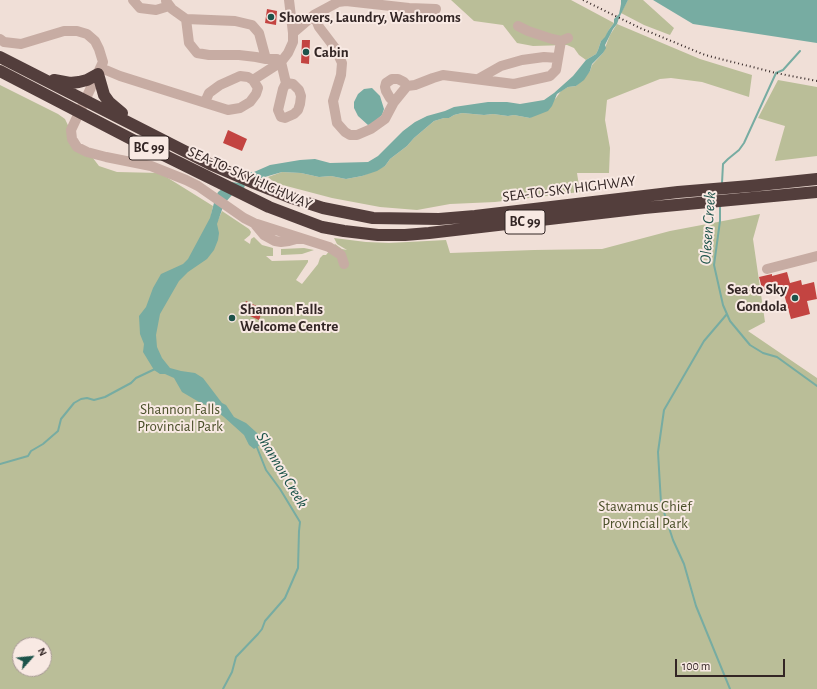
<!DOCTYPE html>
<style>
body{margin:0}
#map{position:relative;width:817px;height:689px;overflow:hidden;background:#f0dfd7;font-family:"Alegreya Sans",sans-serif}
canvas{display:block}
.north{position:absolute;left:12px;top:637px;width:40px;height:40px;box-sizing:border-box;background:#f8e9e3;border:1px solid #a99b97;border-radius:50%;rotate:63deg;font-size:11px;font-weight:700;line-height:16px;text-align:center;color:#332625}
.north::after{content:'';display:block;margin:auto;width:14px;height:18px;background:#1c534a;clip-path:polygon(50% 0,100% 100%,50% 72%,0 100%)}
.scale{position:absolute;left:675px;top:659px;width:110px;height:18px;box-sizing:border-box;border:2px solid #332625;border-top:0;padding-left:5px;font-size:12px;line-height:14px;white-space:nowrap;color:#332625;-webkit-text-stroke:3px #f8e9e3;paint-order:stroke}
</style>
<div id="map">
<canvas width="817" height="689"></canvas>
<div class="north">N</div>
<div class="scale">100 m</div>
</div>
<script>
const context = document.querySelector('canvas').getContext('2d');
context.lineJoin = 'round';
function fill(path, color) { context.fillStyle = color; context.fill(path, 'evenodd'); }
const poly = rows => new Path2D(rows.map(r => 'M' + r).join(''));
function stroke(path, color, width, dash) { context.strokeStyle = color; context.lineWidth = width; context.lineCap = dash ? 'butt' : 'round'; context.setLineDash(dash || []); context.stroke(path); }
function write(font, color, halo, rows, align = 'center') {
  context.font = font + ' "Alegreya Sans",sans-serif'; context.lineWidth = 4; context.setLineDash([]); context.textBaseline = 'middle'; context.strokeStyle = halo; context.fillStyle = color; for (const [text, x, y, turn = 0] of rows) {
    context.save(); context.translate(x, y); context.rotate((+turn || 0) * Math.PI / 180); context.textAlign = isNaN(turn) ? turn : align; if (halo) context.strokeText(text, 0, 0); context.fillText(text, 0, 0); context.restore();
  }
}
fill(poly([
 [451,0,571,0,614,23,608,31,606,37,601,41,598,50,596,54,586,60,579,55,574,48,567,45,533,46,517,43,503,25,474,21],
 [628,0,643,0,674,28,670,35,644,25,621,13],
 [617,24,700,59,752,75,749,97,702,82,671,78,660,79,607,100,605,120,610,148,609,173,577,173,580,192,495,202,450,204,417,210,380,207,332,198,275,183,268,177,282,172,301,173,319,177,331,176,346,179,362,176,385,166,390,159,407,146,414,138,434,121,444,118,449,118,454,115,462,113,484,115,493,114,508,116,514,115,530,118,556,98,561,91,568,87,576,86,590,71,592,65,603,53,610,35],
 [778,80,817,87,817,156,775,161,785,126,758,118],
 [0,85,58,114,65,119,74,138,86,149,99,166,117,172,160,173,213,206,211,215,218,220,222,211,249,229,251,232,250,235,244,240,250,244,251,239,254,237,262,245,273,248,273,256,266,256,272,261,308,260,308,262,296,280,302,284,318,264,320,258,323,255,326,255,335,244,342,249,347,250,337,244,334,238,366,242,389,243,446,240,450,253,534,250,602,249,670,231,760,214,753,239,765,322,748,331,817,378,817,689,0,689],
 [20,645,44,645,44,669,20,669],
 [304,248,314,250,302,254,281,255,281,249]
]), '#babe98');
fill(poly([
 [621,0,628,0,619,18,617,24,613,29,605,45,606,48,603,53,592,64,590,71,584,80,576,86,568,87,557,94,552,106,548,111,530,118,514,115,508,116,493,114,484,115,462,113,454,115,449,118,444,118,434,121,414,138,407,146,390,159,385,166,377,171,362,176,346,179,331,176,319,177,301,173,282,172,258,179,245,184,244,189,232,195,224,204,217,224,219,233,218,240,214,250,207,259,188,272,179,281,160,314,156,335,157,347,162,358,170,368,181,371,195,373,203,378,222,403,226,405,234,417,246,423,266,441,254,449,249,445,244,435,224,417,211,407,199,402,182,392,174,378,165,374,160,374,154,370,143,352,144,344,140,334,139,316,146,307,153,288,161,274,183,264,188,259,210,218,215,199,218,192,231,182,239,183,244,172,254,172,270,165,300,160,315,159,330,163,368,162,378,156,403,131,415,122,427,116,445,111,454,107,488,102,507,102,520,104,544,100,554,93,573,76,586,60,596,54,598,50,601,41,605,37,608,31,614,23,614,19,619,14,621,4],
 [653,0,817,0,817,43,693,24],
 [372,88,380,96,384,109,382,115,372,124,368,125,358,116,354,108,354,102,358,94,364,89]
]), '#77aca2');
stroke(poly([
 [722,183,723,164,728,159,739,150,744,143,776,73,783,70,800,51],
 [720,206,720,221,714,265,723,305,730,321,750,345,763,353,777,357,817,386],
 [727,314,704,341,664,410,658,452,661,503,673,540,684,564,696,606,730,689],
 [0,464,28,456,31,451,43,444,58,431,61,419,74,403,81,399,87,398,94,400,105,397,131,383,136,378,155,369],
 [223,689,232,672,236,657,258,634,262,629,265,621,285,598,298,568,299,531,300,522,280,489,266,470,256,445]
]), '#77aca2', 2);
fill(poly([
 [267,9,277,11,276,25,265,23],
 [302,40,310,40,309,64,301,63],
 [228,130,247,139,242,151,223,143],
 [787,272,790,283,801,280,802,285,814,282,817,299,807,301,810,314,791,319,782,287,763,292,759,277,772,274,772,276],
 [246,301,263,309,259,320,241,312]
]), '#c34441');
stroke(poly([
 [133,0,140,8,156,10,169,6],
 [166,1,172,9,186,19],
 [314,15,338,2,346,1,409,8,436,9],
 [518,26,528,31,552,39,561,41,568,38],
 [293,33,314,15,319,27,335,48,342,63,341,75,333,101,337,123,345,132,350,135,357,135,371,129,385,119,394,102,407,86,415,85,433,78,443,75,514,84,550,76,556,70,561,41],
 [0,39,4,42,21,44,64,31,77,31,87,34,95,41,99,49,103,62,71,130,72,139,77,147,87,152,106,157,151,166,186,180,198,186,244,218,254,223,329,247,341,255,344,264],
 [266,59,259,33,252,25,235,21,186,19,189,43,197,53,209,55,239,55,256,57,266,59,277,59,281,62,286,83,293,84,299,90,301,96,300,104,298,110,294,114,285,118,281,117,278,110,283,89,286,83],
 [101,68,120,76,228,110,240,108,250,102,256,94,258,88,253,80,248,77,240,76,220,85,209,93,205,102],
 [478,79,501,66,522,60,544,57,558,58],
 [253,80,281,62,288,53,293,42,293,33,289,0],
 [394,102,390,98,386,91,385,87,386,83,392,79,398,79,404,82,407,86],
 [254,223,264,235,275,241,281,242,289,241,300,238],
 [767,269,817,256]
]), '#c7aca3', 10);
stroke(poly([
 [0,57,210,164,254,183,289,197,323,208,373,218,439,219,475,216,678,192,750,186,817,179],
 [0,71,133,140,269,207,322,227,344,231,378,235,405,235,429,233,644,208,817,192],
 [54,80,70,83,79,82,87,80,98,74,104,95,109,102,122,113]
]), '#533e3c', 12);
stroke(poly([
 [583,0,640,28,705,55,776,73,817,81]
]), '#332625', 2, [1, 3]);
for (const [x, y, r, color] of [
 [271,17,4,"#1c534a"],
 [306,52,4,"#1c534a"],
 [795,298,4,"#1c534a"],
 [232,318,4,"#1c534a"]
]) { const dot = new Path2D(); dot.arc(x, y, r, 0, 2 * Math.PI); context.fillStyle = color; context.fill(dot); stroke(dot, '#f8e9e3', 1.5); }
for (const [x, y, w] of [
 [149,148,40],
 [525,222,40]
]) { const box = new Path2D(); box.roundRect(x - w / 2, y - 12, w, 24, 3); context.fillStyle = '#f8e9e3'; context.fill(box); stroke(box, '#332625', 1); }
write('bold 14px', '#332625', null, [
 ["BC 99",149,148],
 ["BC 99",525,222]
]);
write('bold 15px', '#332625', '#f8e9e3', [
 ["Showers, Laundry, Washrooms",279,17],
 ["Cabin",314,52],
 ["Sea to Sky",787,289,"right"],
 ["Gondola",787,306,"right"],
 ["Shannon Falls",240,309],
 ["Welcome Centre",240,326]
], 'left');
write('15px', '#332625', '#f8e9e3', [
 ["SEA-TO-SKY HIGHWAY",250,178,24],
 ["SEA-TO-SKY HIGHWAY",569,189,-7]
]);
write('15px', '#4b502a', '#f8e9e3', [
 ["Shannon Falls",180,409],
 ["Provincial Park",180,426],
 ["Stawamus Chief",645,506],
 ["Provincial Park",645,523]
]);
write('italic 16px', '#1c534a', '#f8e9e3', [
 ["Olesen Creek",708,228,-86],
 ["Shannon Creek",282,470,59]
]);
</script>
